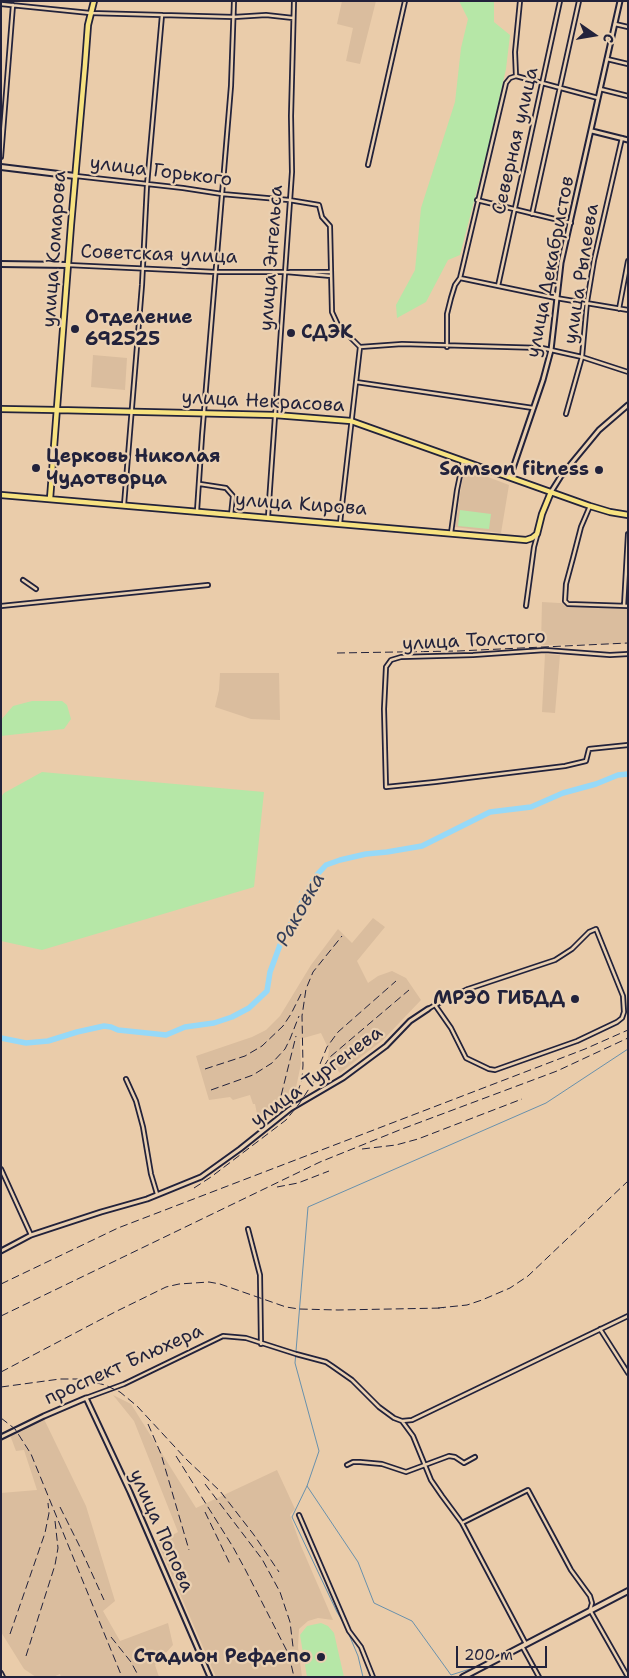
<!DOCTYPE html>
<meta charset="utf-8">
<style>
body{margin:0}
#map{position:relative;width:629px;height:1678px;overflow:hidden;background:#eaccaa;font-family:"Shantell Sans",sans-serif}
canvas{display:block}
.frame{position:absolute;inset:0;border:2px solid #22223b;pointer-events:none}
.north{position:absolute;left:569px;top:10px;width:50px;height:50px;-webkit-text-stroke:4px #ead0b1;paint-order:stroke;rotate:103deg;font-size:14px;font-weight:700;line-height:20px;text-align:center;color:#22223b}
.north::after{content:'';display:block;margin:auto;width:18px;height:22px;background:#22223b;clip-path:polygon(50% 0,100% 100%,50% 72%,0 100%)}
.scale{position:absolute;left:456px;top:1646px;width:91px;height:22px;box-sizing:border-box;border:2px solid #22223b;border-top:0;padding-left:6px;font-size:15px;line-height:18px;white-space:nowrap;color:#22223b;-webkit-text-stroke:4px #ead0b1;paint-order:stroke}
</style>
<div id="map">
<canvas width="629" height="1678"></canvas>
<div class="frame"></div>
<div class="north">С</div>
<div class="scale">200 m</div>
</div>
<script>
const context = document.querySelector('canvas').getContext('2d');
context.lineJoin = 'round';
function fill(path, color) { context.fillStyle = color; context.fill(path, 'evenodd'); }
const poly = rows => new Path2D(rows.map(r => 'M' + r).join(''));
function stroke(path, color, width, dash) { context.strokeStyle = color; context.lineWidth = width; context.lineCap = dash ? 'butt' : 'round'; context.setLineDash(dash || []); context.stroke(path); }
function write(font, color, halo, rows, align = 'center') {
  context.font = font + ' "Shantell Sans",sans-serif'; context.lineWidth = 4.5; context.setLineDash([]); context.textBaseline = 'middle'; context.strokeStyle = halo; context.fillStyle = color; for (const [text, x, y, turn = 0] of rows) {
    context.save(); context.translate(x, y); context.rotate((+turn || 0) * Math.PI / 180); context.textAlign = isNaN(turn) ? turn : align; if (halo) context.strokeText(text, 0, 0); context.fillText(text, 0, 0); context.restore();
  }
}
fill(poly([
 [342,1,376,1,360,64,346,61,353,28,337,24],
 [93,355,127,358,125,390,91,387],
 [464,468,509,485,501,533,455,527],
 [542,602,628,607,628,644,541,645],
 [545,654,560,655,555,713,542,712],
 [220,673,279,673,280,720,251,719,215,707,219,690],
 [373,918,385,927,357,961,368,983,378,976,392,971,406,978,421,1000,383,1040,340,1073,328,1058,329,1050,321,1033,300,1039,301,1064,295,1092,285,1105,279,1107,263,1121,258,1119,255,1104,253,1104,250,1095,233,1100,230,1097,209,1100,196,1056,252,1037,266,1030,280,1016,311,965,338,929,352,943],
 [113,1395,131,1404,196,1508,277,1470,295,1509,290,1515,301,1546,333,1620,318,1618,308,1621,299,1629,298,1647,302,1677,216,1677,158,1543,178,1532,134,1421],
 [43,1417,86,1506,115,1601,103,1611,120,1641,168,1623,173,1645,155,1665,159,1677,61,1677,60,1674,53,1677,36,1677,24,1669,1,1632,1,1493,37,1490,24,1450,16,1451,10,1435]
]), '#dabd9e');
fill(poly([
 [459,1,494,1,494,22,510,35,506,69,489,144,460,255,448,260,426,302,397,318,396,305,415,270,421,208,455,102,461,48,468,19],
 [460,510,491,514,489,529,458,526],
 [32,701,62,701,67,705,71,719,64,729,1,736,1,720,13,706],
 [42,772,264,792,254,887,42,950,1,941,1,797,4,793],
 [321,1623,328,1626,334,1633,344,1677,307,1677,300,1635,307,1626]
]), '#b6e7a7');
stroke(poly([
 [307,1486,292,1517,337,1612,345,1625,358,1656,363,1677],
 [472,1671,470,1669,451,1675,412,1621,374,1603,358,1562,307,1486,319,1451,295,1363,308,1207,546,1103,628,1049]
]), '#6890ac', 1);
stroke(poly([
 [1,1038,26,1043,48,1041,77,1032,104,1026,111,1027,118,1030,166,1035,185,1027,214,1023,232,1017,249,1008,267,991,270,972,280,945,306,894,315,877,326,865,340,860,366,854,387,852,422,846,490,812,531,807,563,793,596,784,618,775,628,774]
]), '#96d9f8', 5.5);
const minor = poly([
 [1,4,90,13,234,17,266,15,293,18],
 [615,24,628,27],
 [607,59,628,64],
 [516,76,515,52,520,1],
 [600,89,628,96],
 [1,157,13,5],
 [368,165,405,1],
 [76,176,183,188,222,194,289,200,319,205,322,217,330,226,332,312,338,325,360,347],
 [477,200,571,223],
 [532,214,579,1],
 [68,265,216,272,286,272,331,276],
 [290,272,331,272],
 [460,278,556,298,628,310],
 [498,286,560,1],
 [619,309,628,261],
 [360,347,402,344,542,348,582,357,628,372],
 [447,347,447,314,451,298,455,285,460,278,506,83,510,78,516,76,598,98],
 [356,382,533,408],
 [566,414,582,357,587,302,594,260,622,138],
 [200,484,226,488,233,496,231,515],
 [124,505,142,285,147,185,162,15],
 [590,506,581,527,573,558,566,584,565,601,568,604,628,606],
 [197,511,202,436,231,86,234,1],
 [268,517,292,172,291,116,294,1],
 [340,523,360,347],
 [451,533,457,490,463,461],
 [23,580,36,589],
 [1,606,208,585],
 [526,606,534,547,537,536],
 [624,606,628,534],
 [628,654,610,655,545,650,473,655,401,657,391,660,386,667,384,709,386,787,435,782,565,766,586,761,589,749,628,745],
 [428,1009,435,1005,439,1003,468,989,555,960,572,949,589,932,596,929,623,996,624,1012,622,1018,617,1022,577,1041,495,1070,489,1069,466,1058,451,1028,435,1005],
 [126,1079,136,1101,143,1127,151,1174,157,1194],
 [1,1169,31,1235],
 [248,1229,260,1275,261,1344],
 [600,1329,628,1373],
 [86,1398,124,1384,223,1336,246,1338,296,1354,326,1362,332,1366,352,1380,379,1407,394,1418,402,1421,413,1436,431,1480,442,1496,462,1523,526,1644],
 [402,1421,412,1420,628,1316],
 [347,1465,353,1462,360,1462,382,1464,406,1472,449,1456,455,1457,464,1463,475,1457],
 [299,1515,349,1631,361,1647,373,1677],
 [462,1523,528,1490,571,1570,590,1596,592,1603,590,1610,628,1677],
 [522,1646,539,1677],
 [1,1673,3,1677]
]);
const tertiary = poly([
 [592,131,628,140],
 [510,477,543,380,551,350,561,263,620,1],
 [551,492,561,476,599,430,628,405],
 [1,1251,31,1235,101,1212,147,1199,201,1177,240,1149,290,1109,343,1078,386,1046,410,1021,428,1009],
 [1,1437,44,1416,86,1398,130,1492,210,1677]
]);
const secondary = poly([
 [1,167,75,176],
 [1,264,68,265],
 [463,1677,628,1591]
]);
const primary = poly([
 [1,409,57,410]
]);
const trunk = poly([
 [57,410,275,415,351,421,590,506,610,512,628,515],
 [1,495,526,540,532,538,537,534,542,514,551,492],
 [50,499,71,225,85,65,88,25,94,1]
]);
stroke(minor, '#22223b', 6);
stroke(tertiary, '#22223b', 7);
stroke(secondary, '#22223b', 8);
stroke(primary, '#22223b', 8);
stroke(trunk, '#22223b', 8);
stroke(minor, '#ead0b1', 2.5);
stroke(tertiary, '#ead0b1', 3);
stroke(secondary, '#ead0b1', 4);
stroke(primary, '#f7e281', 4.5);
stroke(trunk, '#f7e281', 4.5);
stroke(poly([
 [337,653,458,651,628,643],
 [320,1064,327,1047,338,1032,396,981],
 [205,1069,245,1056,262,1046,283,1026,291,1014,301,994],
 [211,1090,253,1075,272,1063,285,1049,290,1039,299,1016],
 [293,1104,302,1080,303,1065,302,1016,306,989,313,972,342,936],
 [268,1115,280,1100,296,1036],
 [362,1149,396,1145,418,1139,522,1099],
 [277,1187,298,1183,329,1171],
 [194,1188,211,1177,286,1120,299,1104,330,1057,409,990],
 [1,1284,118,1228,585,1049,628,1030],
 [438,1308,467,1305,482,1300,510,1288,528,1276,628,1181],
 [1,1316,320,1162,402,1129,557,1071,628,1038],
 [1,1372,115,1312,166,1287,179,1284,209,1282,220,1284,286,1307,299,1309,338,1310,444,1308],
 [1,1387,60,1379,81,1379,105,1385,120,1392,137,1406,187,1460,220,1491,254,1535,279,1572],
 [1,1418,15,1429,31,1454,122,1677],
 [148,1424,161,1454,189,1550],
 [176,1456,233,1547,245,1569,289,1655,294,1677],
 [205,1484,262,1559,280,1592,290,1622,295,1663],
 [60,1507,79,1545,104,1600],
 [205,1512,230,1564],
 [10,1634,45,1533,49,1513,48,1503],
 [111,1637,131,1662,139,1677],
 [26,1656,55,1565,58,1548,55,1521]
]), '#22223b', 1, [8, 4]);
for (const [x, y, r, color] of [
 [75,329,5,"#22223b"],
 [291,333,5,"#22223b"],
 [36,468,5,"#22223b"],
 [599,470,5,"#22223b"],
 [575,999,5,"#22223b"],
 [321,1657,5,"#22223b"]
]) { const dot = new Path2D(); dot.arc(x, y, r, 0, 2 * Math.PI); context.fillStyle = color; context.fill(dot); stroke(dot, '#ead0b1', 2); }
write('19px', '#22223b', '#ead0b1', [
 ["Северная улица",516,141,-77],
 ["улица Горького",161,172,7],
 ["улица Комарова",55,249,-86],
 ["Советская улица",159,255,2],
 ["улица Энгельса",272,258,-86],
 ["улица Декабристов",551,267,-79],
 ["улица Рылеева",582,274,-81],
 ["улица Некрасова",263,402,3],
 ["улица Кирова",301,505,4],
 ["улица Толстого",474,641,-3],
 ["улица Тургенева",317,1077,-36],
 ["проспект Блюхера",124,1365,-24],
 ["улица Попова",161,1531,66]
]);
write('bold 19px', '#22223b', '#ead0b1', [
 ["Отделение",85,318],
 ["692525",85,340],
 ["СДЭК",301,333],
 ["Церковь Николая",46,457],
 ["Чудотворца",46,479],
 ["Samson fitness",589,470,"right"],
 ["МРЭО ГИБДД",565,999,"right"],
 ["Стадион Рефдепо",311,1657,"right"]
], 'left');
write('italic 20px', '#333d57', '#ead0b1', [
 ["Раковка",301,910,-61]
]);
</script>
